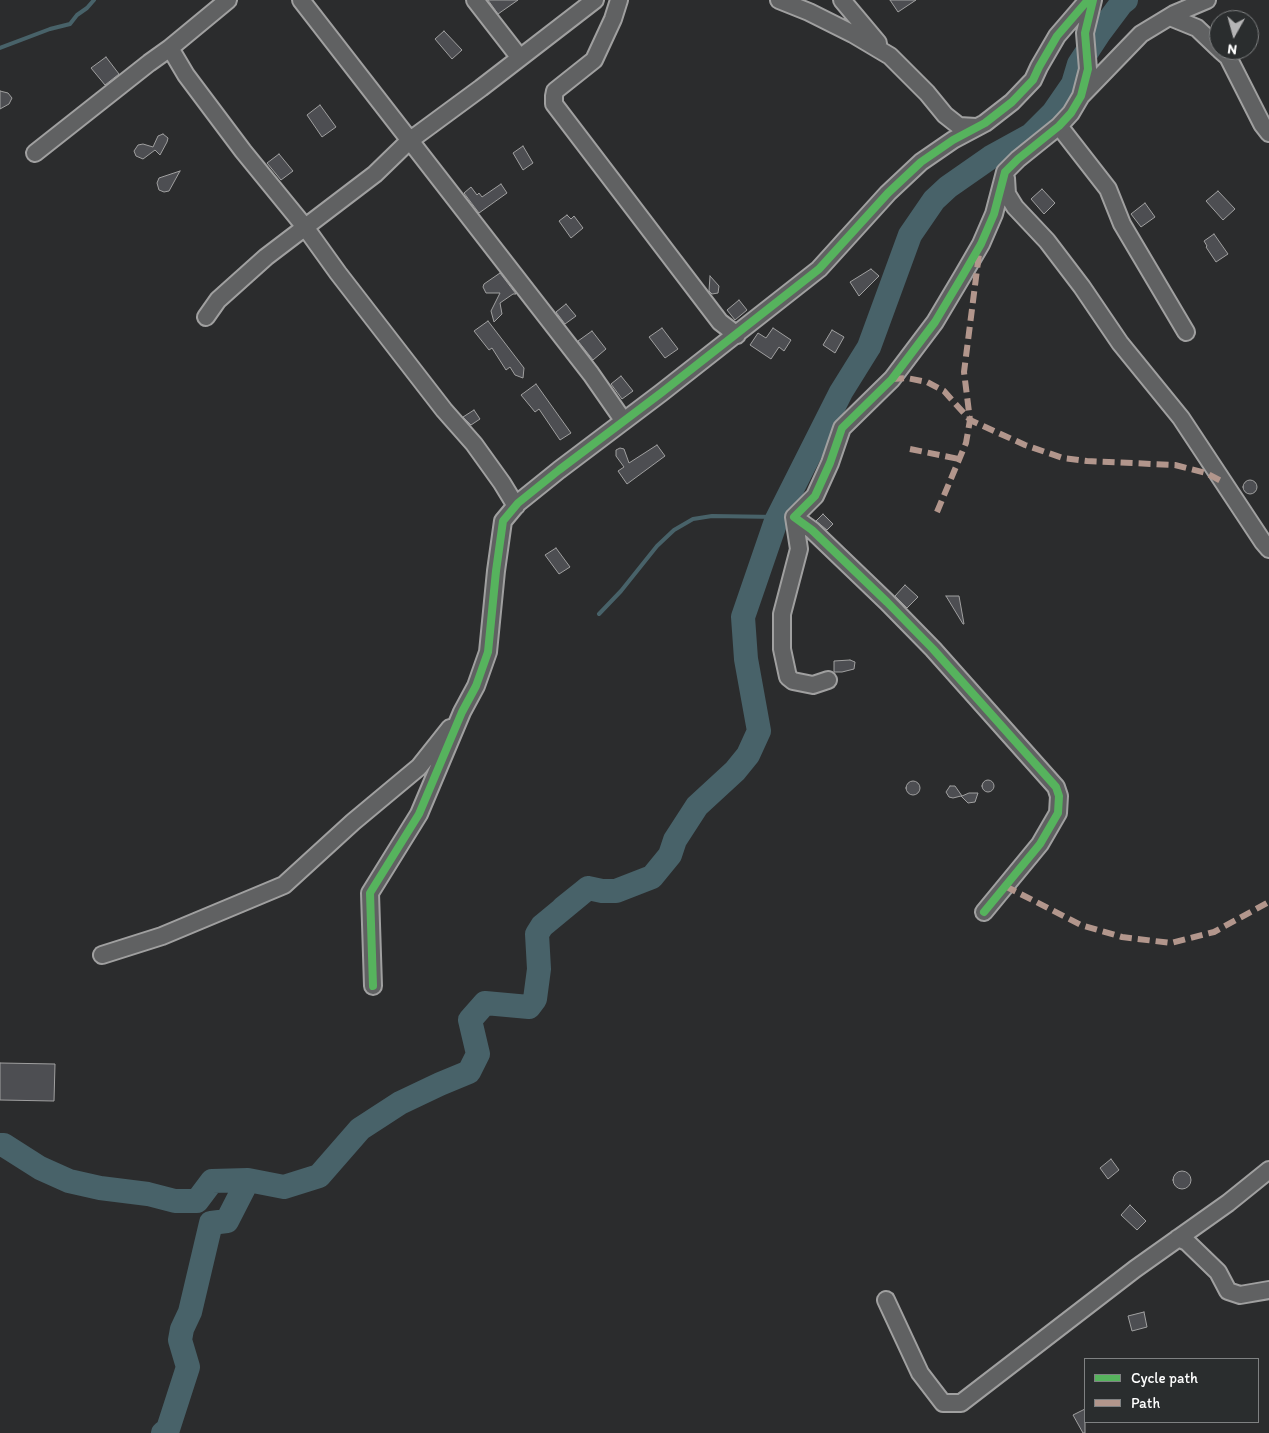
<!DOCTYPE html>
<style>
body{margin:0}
#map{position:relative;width:1269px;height:1433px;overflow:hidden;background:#2b2c2d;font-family:Itim,sans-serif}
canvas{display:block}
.legend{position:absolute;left:1084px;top:1358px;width:175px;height:65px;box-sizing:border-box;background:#2a2d2e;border:1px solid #7f8182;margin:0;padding:6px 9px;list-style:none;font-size:15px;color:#fff}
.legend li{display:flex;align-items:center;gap:10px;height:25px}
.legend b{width:25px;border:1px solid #7f8182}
.north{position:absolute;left:1209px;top:10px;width:50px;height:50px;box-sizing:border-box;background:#2a2d2e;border:1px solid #7f8182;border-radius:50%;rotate:187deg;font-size:14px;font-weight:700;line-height:20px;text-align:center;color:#fff}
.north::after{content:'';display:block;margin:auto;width:18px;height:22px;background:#b5b5b6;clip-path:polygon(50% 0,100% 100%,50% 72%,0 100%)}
</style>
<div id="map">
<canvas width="1269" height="1433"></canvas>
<ul class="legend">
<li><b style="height:6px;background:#56b35d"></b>Cycle path</li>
<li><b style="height:6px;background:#b2968c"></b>Path</li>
</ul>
<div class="north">N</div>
</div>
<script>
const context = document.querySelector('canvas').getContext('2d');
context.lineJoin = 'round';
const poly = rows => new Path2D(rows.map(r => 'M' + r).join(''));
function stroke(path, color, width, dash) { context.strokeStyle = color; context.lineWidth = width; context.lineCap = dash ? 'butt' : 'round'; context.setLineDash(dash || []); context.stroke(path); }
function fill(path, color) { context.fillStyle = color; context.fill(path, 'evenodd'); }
stroke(poly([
 [0,48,50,29,70,24,77,15,87,8,94,0],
 [599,614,621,591,657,546,674,530,693,519,712,516,778,517]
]), '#486269', 4);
stroke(poly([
 [588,888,602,891,616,891,652,877,670,855,675,840,697,806,735,771,748,755,759,731,746,659,743,617,776,521,841,392,869,347,910,235,934,200,948,187,991,157,1031,135,1053,113,1073,84,1079,64,1100,32,1121,4,1126,0],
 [0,1145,4,1145,40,1168,69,1181,100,1188,148,1194,175,1201,197,1201,212,1181,248,1180],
 [163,1433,168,1429,188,1367,180,1340,182,1329,190,1312,211,1223,227,1221,248,1180,284,1187,319,1176,360,1129,400,1103,440,1084,469,1072,478,1054,470,1020,485,1003,529,1007,535,999,539,969,537,934,542,926,588,888,563,908]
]), '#486269', 24);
const building = poly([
 [488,0,518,0,498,14,488,0],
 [890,0,916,0,898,12,890,0],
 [444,31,462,50,452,59,435,39,444,31],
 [106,57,119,74,105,85,91,68,106,57],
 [0,91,8,93,12,98,9,104,0,109,0,91],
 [320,105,336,127,322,137,307,115,320,105],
 [163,134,168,138,167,142,160,155,155,150,143,159,136,156,134,151,138,145,143,144,153,147,158,136,163,134],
 [523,146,533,163,523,170,513,153,523,146],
 [279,154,293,171,281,180,267,163,279,154],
 [180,171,169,191,164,192,159,190,157,183,159,178,180,171],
 [501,184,507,193,479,213,464,193,471,187,477,195,479,193,482,197,501,184],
 [1042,189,1055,203,1044,214,1031,199,1042,189],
 [1218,191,1235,209,1223,220,1206,201,1218,191],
 [1145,203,1155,217,1141,227,1131,214,1145,203],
 [567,215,571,219,574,216,583,228,571,238,559,221,567,215],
 [1214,234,1228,254,1216,262,1206,247,1207,246,1204,241,1214,234],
 [871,269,879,276,859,296,850,282,871,269],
 [500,273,516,294,513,294,500,303,502,314,494,322,491,311,500,293,486,293,483,287,484,284,500,273],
 [710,276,719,286,718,293,712,294,709,291,710,276],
 [739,300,747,310,735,320,727,310,739,300],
 [566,304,576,316,565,324,556,312,566,304],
 [488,321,524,368,523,378,515,375,510,367,506,370,492,348,489,350,474,331,488,321],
 [662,328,678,349,665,358,649,337,662,328],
 [773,328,791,340,784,351,779,347,771,359,750,345,758,333,766,338,773,328],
 [832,330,844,337,835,353,823,345,832,330],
 [592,331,606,349,593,360,578,341,592,331],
 [621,376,633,391,622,399,611,384,621,376],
 [536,384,571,433,560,440,539,409,535,412,521,395,536,384],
 [474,410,480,419,471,425,463,417,474,410],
 [657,445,665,456,627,484,618,471,624,467,616,456,616,450,620,448,624,449,629,463,657,445],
 '1243 487a7 7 0 1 1 14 0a7 7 0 1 1-14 0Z',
 [823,514,833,524,827,530,816,521,823,514],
 [556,548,570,567,559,574,545,555,556,548],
 [905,585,918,597,907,608,895,596,905,585],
 [946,596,959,596,964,624,963,624,946,596],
 [850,660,855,662,854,669,842,672,834,672,834,661,850,660],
 '982 786a6 6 0 1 1 12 0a6 6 0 1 1-12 0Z',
 '906 788a7 7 0 1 1 14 0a7 7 0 1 1-14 0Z',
 [950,786,955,786,962,796,969,793,978,793,975,802,968,803,961,796,953,798,949,797,946,792,950,786],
 [0,1063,55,1064,54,1101,0,1100,0,1063],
 [1111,1159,1119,1170,1108,1179,1100,1168,1111,1159],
 '1173 1180a9 9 0 1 1 18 0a9 9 0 1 1-18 0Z',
 [1130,1205,1146,1221,1137,1230,1121,1215,1130,1205],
 [1144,1312,1147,1327,1132,1331,1128,1316,1144,1312],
 [1085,1409,1085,1433,1083,1433,1073,1415,1085,1409]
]);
fill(building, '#4d4e52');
stroke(building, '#a0a0a0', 1);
const minor = poly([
 [301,0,591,374,623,420],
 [475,0,520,58],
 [619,0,613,19,594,60,555,91,554,96,554,104,720,322,737,335],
 [779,0,809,12,853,34,890,56,927,93,945,115,959,126,976,127],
 [842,0,878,43],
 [1170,17,1197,28,1219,49],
 [170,48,228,0],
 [1220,50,1228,57,1262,124,1269,133],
 [1081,96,1141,34,1174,14,1207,0],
 [1059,126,1108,189,1122,224,1186,332],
 [35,153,149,63,170,48,186,75,243,151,305,227,338,273,444,410,474,444,502,483,516,506],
 [1006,178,1007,194,1015,207,1047,241,1082,287,1120,343,1181,418,1263,542,1269,549],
 [206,317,218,300,266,257,375,174,409,141,481,88,595,0],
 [794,517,799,549,782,614,782,649,788,677,793,681,813,685,828,680],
 [984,912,1040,844,1058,813,1059,796,1056,787,933,649,887,602,812,530,794,517,815,496,830,463,842,428,892,379,935,322,963,275,981,244,994,214,1005,172,1018,159,1059,126,1071,113,1081,96,1088,69,1085,33,1093,0],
 [102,955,162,936,284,885,353,822,419,767,450,728],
 [373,986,370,893,419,814,462,712,476,686,488,652,496,571,503,521,518,503,559,470,661,393,819,269,888,193,921,162,953,140,985,123,1012,102,1033,80,1039,67,1057,36,1088,0],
 [1178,1238,1187,1242,1218,1272,1228,1291,1240,1295,1269,1290],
 [886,1300,920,1373,943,1403,961,1403,1135,1269,1228,1203,1269,1170]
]);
stroke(minor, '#a0a0a0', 20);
stroke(minor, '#606162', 16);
stroke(poly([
 [892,379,907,378,927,382,944,391,970,420,1025,445,1063,458,1087,461,1175,465,1206,473,1223,482],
 [910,449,959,459],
 [937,512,966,443,970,420,964,372,979,254],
 [1005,886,1081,925,1122,937,1171,943,1214,932,1269,902]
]), '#b2968c', 6, [12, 6]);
stroke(poly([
 [984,912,1040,844,1058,813,1059,796,1056,787,933,649,887,602,812,530,794,517,815,496,830,463,842,428,892,379,935,322,963,275,981,244,994,214,1005,172,1018,159,1059,126,1071,113,1081,96,1088,69,1085,33,1093,0],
 [373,986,370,893,419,814,462,712,476,686,488,652,496,571,503,521,518,503,559,470,661,393,819,269,888,193,921,162,953,140,985,123,1012,102,1033,80,1039,67,1057,36,1088,0]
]), '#56b35d', 8);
</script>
